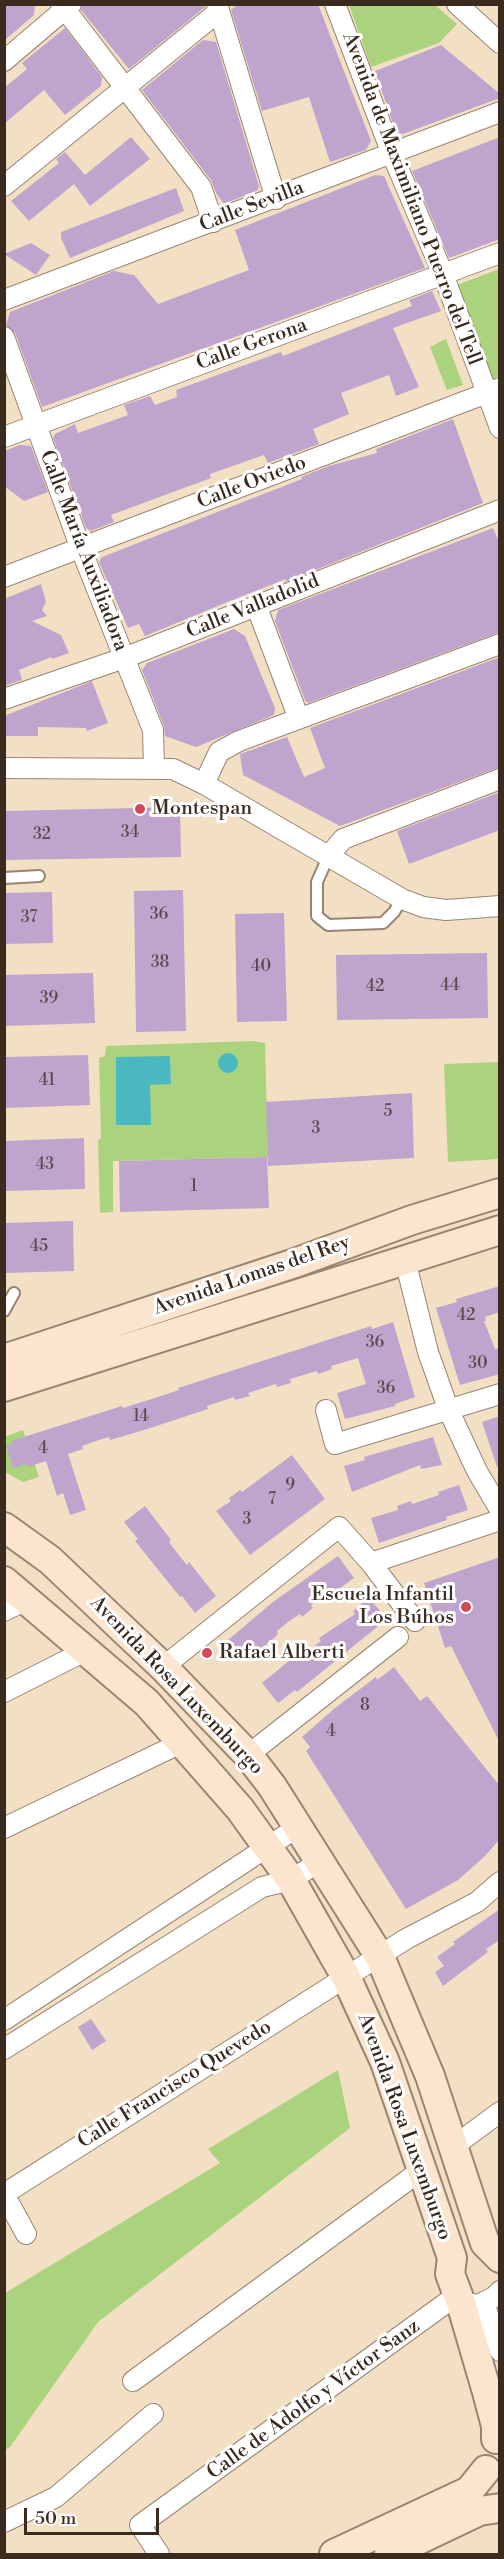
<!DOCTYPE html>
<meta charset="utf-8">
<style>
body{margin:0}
#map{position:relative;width:504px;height:2559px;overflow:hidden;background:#f3e0c4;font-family:"Libre Bodoni",serif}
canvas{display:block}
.frame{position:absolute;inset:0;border:6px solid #3b2a1e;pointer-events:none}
.scale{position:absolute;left:24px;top:2508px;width:135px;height:27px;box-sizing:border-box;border:3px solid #3b2a1e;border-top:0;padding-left:8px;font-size:18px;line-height:21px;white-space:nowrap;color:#3b2a1e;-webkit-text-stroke:4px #fff;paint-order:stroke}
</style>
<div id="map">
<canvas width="504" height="2559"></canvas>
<div class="frame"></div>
<div class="scale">50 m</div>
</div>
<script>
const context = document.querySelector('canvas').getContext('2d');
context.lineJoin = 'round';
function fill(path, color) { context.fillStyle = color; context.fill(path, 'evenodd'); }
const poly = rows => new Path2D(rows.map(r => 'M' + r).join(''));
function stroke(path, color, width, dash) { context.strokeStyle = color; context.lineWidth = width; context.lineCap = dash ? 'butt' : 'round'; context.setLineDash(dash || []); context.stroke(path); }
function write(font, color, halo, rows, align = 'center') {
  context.font = font + ' "Libre Bodoni",serif'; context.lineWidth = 6; context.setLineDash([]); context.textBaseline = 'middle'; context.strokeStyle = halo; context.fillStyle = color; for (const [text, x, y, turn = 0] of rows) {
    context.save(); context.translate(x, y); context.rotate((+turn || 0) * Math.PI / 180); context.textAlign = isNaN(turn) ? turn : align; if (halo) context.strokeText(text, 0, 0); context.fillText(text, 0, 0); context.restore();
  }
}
fill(poly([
 [349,5,435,5,457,24,439,43,371,67],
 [499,269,499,376,492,379,457,285],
 [446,339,463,385,447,390,430,347],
 [253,1041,265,1043,268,1157,113,1161,113,1212,100,1213,98,1140,101,1139,99,1058,105,1056,106,1046],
 [170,1056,171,1083,150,1085],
 [499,1062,499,1159,448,1162,444,1064],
 [23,1430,39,1477,23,1482,5,1472,4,1437],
 [338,2070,350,2128,98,2322,10,2447,5,2450,5,2293,220,2163,208,2149]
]), '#abd27c');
fill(poly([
 '218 1063a10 10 0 1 1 20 0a10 10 0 1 1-20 0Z',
 [170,1056,171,1084,150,1085,151,1125,116,1125,116,1057]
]), '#49b8c1');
fill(poly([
 [4,4,35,4,34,15,4,41],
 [83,4,205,4,205,7,129,69,81,10],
 [238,4,318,4,371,141,366,150,330,162,309,97,262,111,231,10],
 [65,28,102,77,101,86,65,115,44,90,4,124,4,88,27,69,22,63],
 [203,40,216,42,259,186,258,190,224,204,216,193,211,180,142,90],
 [441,45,500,94,500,98,403,134,396,132,375,71],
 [131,137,150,159,90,206,74,184,29,221,11,201,59,163,56,159,65,152,85,175],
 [500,137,500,239,449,258,412,171],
 [375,175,384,176,425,268,42,407,15,333,6,325,10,312,114,271,134,275,158,304,249,270,235,230],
 [176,188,184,211,70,258,61,238,61,232],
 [31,243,50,255,36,275,4,254],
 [432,291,441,311,393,328,419,387,396,396,389,375,341,393,349,414,313,429,319,444,268,463,264,455,210,474,211,478,111,515,114,522,91,531,86,528,53,438,55,434,75,424,78,433,128,415,124,405,150,396,155,405,177,397,176,390,281,352,283,356,412,306,409,300],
 [453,419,483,503,285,582,286,579,230,601,145,636,139,624,128,628,99,562,102,557,302,479,301,477,329,466,377,453,376,449],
 [20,445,31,446,48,492,24,501,4,486,4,451],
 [493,528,500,544,500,632,308,703,305,700,275,621,278,610],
 [41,584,46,602,42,610,47,616,32,621,61,635,69,653,52,659,51,657,19,670,22,680,4,686,4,599],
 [234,629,245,636,275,708,274,715,196,747,165,736,164,726,142,670,147,663],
 [500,657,500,767,340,826,243,775,240,754,287,737,304,777,325,768,310,728],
 [92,681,108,723,87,731,86,728,38,727,38,736,4,736,4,716],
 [500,792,500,830,409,864,397,831],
 [180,807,181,857,4,860,4,811],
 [183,890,186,1031,136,1032,134,891],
 [52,892,53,943,4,944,4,893],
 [284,913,287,1021,237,1022,235,914],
 [487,953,488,1018,337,1020,336,955],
 [93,973,95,1023,4,1026,4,975],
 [88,1055,90,1105,4,1108,4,1057],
 [412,1093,414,1158,268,1166,266,1102],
 [84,1138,85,1189,4,1191,4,1141],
 [267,1157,269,1208,120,1212,119,1161],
 [73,1221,74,1271,4,1273,4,1223],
 [500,1286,500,1312,485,1317,486,1321,484,1321,495,1349,500,1348,500,1374,460,1385,436,1308,457,1302,456,1299],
 [393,1322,415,1397,395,1404,395,1406,345,1419,337,1393,366,1384,358,1358,331,1366,332,1369,318,1374,317,1371,290,1379,291,1383,277,1387,276,1384,248,1393,250,1396,235,1400,234,1397,207,1406,208,1409,144,1430,110,1440,109,1437,96,1441,82,1446,83,1449,68,1454,86,1510,70,1515,63,1493,57,1496,46,1461,28,1467,27,1464,13,1468,6,1446,12,1444,11,1441,122,1406,123,1408,158,1397,179,1390,178,1388,371,1326,372,1329],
 [500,1416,500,1467,497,1467,482,1422],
 [433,1437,442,1465,421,1469,420,1465,352,1492,344,1466,365,1460,364,1457],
 [292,1455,325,1499,250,1555,216,1511,231,1501,229,1498,240,1490,242,1492],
 [459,1485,468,1510,446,1517,447,1520,379,1543,371,1518,398,1510,397,1506,411,1501,412,1504,439,1495,438,1492],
 [145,1506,171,1540,169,1542,178,1554,187,1565,189,1562,216,1596,195,1613,182,1596,180,1597,135,1541,138,1539,124,1522],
 [338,1556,354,1578,336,1591,334,1588,311,1605,313,1608,302,1617,300,1614,288,1622,277,1631,278,1634,273,1639,245,1661,228,1640,273,1602],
 [500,1557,500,1743,451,1646,445,1648,424,1583],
 [369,1598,387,1619,297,1692,295,1690,278,1703,262,1683,290,1660,296,1656,298,1659,321,1641,319,1638,355,1614,353,1611],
 [394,1667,420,1701,427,1696,500,1786,500,1839,484,1857,458,1880,406,1909,306,1751,310,1747,302,1737,335,1708,376,1677,377,1680],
 [500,1909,500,1940,486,1949,488,1952,443,1986,435,1972,444,1966,437,1957,455,1944,453,1942],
 [91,2019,106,2041,92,2050,78,2027]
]), '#bfa4cd');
const lane = poly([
 [328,857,317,882,317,916,328,925,383,923,394,912,402,899],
 [4,878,39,876],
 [4,1311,14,1293]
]);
const street = poly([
 [61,4,201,187,213,222],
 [217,4,276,199],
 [335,4,392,154,443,274,500,428],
 [457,4,500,43],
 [4,61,71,4],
 [4,186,218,12],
 [4,300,500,112],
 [4,337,81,549,153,730,154,767],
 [4,437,500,253],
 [4,577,500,388],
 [256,605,299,719],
 [4,699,124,658,500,510],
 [4,768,173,769,204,784,402,899,423,907,446,910,500,906],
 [204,784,219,752,239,741,500,644],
 [328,857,343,839,500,779],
 [405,1260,428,1352,449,1411,477,1471,500,1510],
 [326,1410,335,1444,500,1394],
 [371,1563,500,1520],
 [4,1611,28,1599],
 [163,1667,339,1527,371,1563,415,1621],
 [4,1692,87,1650],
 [248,1755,398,1637],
 [4,1828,183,1742],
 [4,2020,298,1827],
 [4,2049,262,1887,291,1880,320,1861],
 [454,2146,500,2112],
 [4,2194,406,1939,477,1902,500,1882],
 [4,2194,26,2234],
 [484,2302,500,2351],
 [473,2304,478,2305,494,2297,500,2291],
 [133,2381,423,2169],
 [4,2522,56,2497,153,2414],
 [159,2554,140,2525,457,2295]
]);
const secondary = poly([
 [4,1359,292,1264,412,1220,500,1193],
 [4,1387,500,1230],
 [4,1527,50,1560,163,1667,248,1755,272,1786,380,1957,430,2076,485,2243,500,2258],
 [4,1581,147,1703,240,1809,291,1880,346,1977,385,2062,452,2258,450,2274,461,2303,487,2392,496,2426,496,2439],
 [334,2554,469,2491,486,2470],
 [389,2554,479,2511,500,2508]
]);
stroke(lane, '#978571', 14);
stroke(street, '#978571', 22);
stroke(secondary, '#978571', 32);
stroke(lane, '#fff', 10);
stroke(street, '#fff', 20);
stroke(secondary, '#fbe5cf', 28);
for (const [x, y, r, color] of [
 [140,809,6,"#d1495b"],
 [466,1607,6,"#d1495b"],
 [207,1653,6,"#d1495b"]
]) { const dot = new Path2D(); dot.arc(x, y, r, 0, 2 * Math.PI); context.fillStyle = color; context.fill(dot); stroke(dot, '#fff', 2); }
write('16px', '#5c484a', null, [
 ["34",130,833],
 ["32",42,835],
 ["36",159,915],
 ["37",29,918],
 ["38",160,963],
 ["40",261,967],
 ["44",450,986],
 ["42",375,987],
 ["39",49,999],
 ["41",47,1081],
 ["5",388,1112],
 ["3",316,1129],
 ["43",45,1165],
 ["1",194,1187],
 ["45",39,1247],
 ["42",466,1316],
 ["36",375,1343],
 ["30",478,1364],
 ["36",386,1389],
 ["14",141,1417],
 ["4",43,1449],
 ["9",290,1486],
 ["7",272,1500],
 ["3",247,1520],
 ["8",365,1706],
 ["4",331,1732]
]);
write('20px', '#3b2a1e', '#fff', [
 ["Avenida de Maximiliano Puerro del Tell",411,199,69],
 ["Calle Sevilla",252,207,-21],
 ["Calle Gerona",252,345,-20],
 ["Calle Oviedo",252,483,-21],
 ["Calle María Auxiliadora",83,551,69],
 ["Calle Valladolid",253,607,-22],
 ["Avenida Lomas del Rey",252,1276,-19],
 ["Avenida Rosa Luxemburgo",176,1686,46],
 ["Calle Francisco Quevedo",175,2085,-32],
 ["Avenida Rosa Luxemburgo",404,2127,70],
 ["Calle de Adolfo y Víctor Sanz",314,2400,-36]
]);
write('20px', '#3b2a1e', '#fff', [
 ["Montespan",152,809],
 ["Escuela Infantil",454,1595,"right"],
 ["Los Búhos",454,1618,"right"],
 ["Rafael Alberti",219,1653]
], 'left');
</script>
